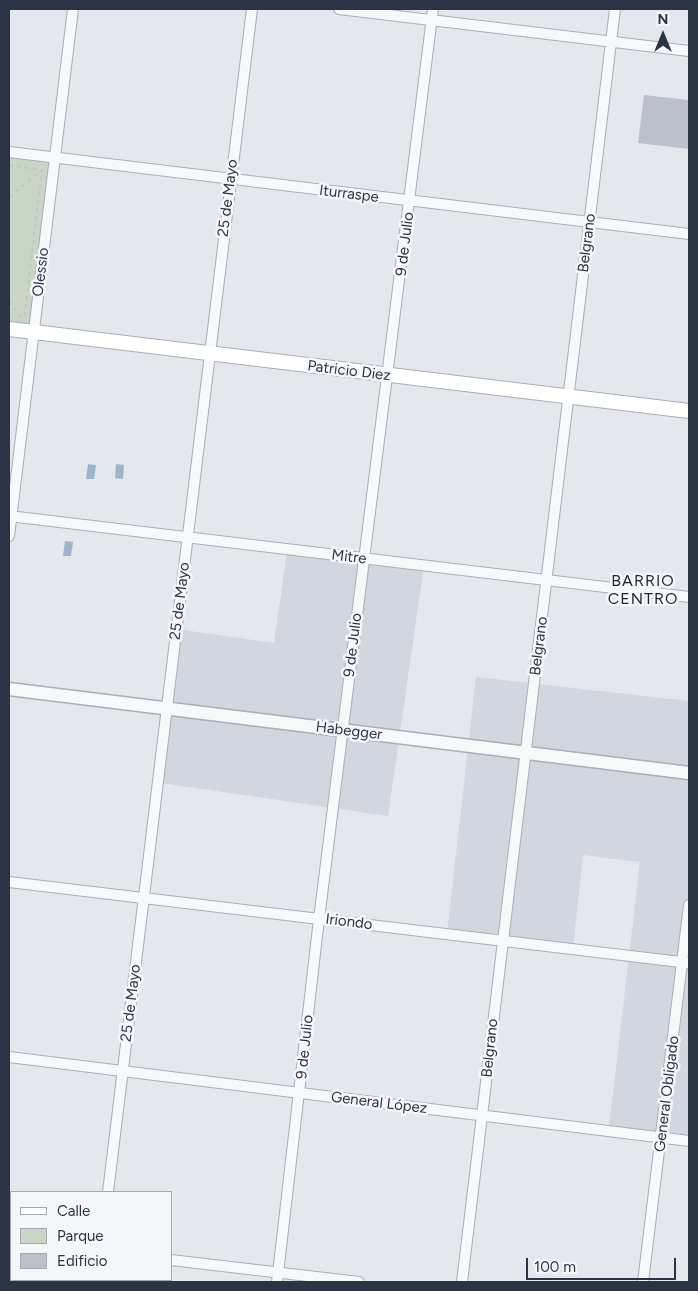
<!DOCTYPE html>
<meta charset="utf-8">
<style>
body{margin:0}
#map{position:relative;width:698px;height:1291px;overflow:hidden;background:#e4e7ec;font-family:Figtree,sans-serif}
canvas{display:block}
.frame{position:absolute;inset:0;border:10px solid #2b3445;pointer-events:none}
.legend{position:absolute;left:10px;top:1191px;width:162px;height:90px;box-sizing:border-box;background:#f4f6f9;border:1px solid #a4a8b1;margin:0;padding:6px 9px;list-style:none;font-size:15px;color:#2b3445}
.legend li{display:flex;align-items:center;gap:10px;height:25px}
.legend b{width:25px;border:1px solid #a4a8b1}
.north{position:absolute;left:638px;top:10px;width:50px;height:50px;-webkit-text-stroke:4px #f4f6f9;paint-order:stroke;rotate:0deg;font-size:14px;font-weight:700;line-height:20px;text-align:center;color:#2b3445}
.north::after{content:'';display:block;margin:auto;width:18px;height:22px;background:#2b3445;clip-path:polygon(50% 0,100% 100%,50% 72%,0 100%)}
.scale{position:absolute;left:526px;top:1258px;width:150px;height:22px;box-sizing:border-box;border:2px solid #2b3445;border-top:0;padding-left:6px;font-size:15px;line-height:18px;white-space:nowrap;color:#2b3445;-webkit-text-stroke:4px #f4f6f9;paint-order:stroke}
</style>
<div id="map">
<canvas width="698" height="1291"></canvas>
<div class="frame"></div>
<ul class="legend">
<li><b style="height:6px;background:#fff"></b>Calle</li>
<li><b style="height:14px;background:#c9d6c5"></b>Parque</li>
<li><b style="height:14px;background:#bbc0ca"></b>Edificio</li>
</ul>
<div class="north">N</div>
<div class="scale">100 m</div>
</div>
<script>
const context = document.querySelector('canvas').getContext('2d');
context.lineJoin = 'round';
function fill(path, color) { context.fillStyle = color; context.fill(path, 'evenodd'); }
const poly = rows => new Path2D(rows.map(r => 'M' + r).join(''));
function stroke(path, color, width, dash) { context.strokeStyle = color; context.lineWidth = width; context.lineCap = dash ? 'butt' : 'round'; context.setLineDash(dash || []); context.stroke(path); }
function write(font, color, halo, rows, align = 'center') {
  context.font = font + ' Figtree,sans-serif'; context.lineWidth = 5; context.setLineDash([]); context.textBaseline = 'middle'; context.strokeStyle = halo; context.fillStyle = color; for (const [text, x, y, turn = 0] of rows) {
    context.save(); context.translate(x, y); context.rotate((+turn || 0) * Math.PI / 180); context.textAlign = isNaN(turn) ? turn : align; if (halo) context.strokeText(text, 0, 0); context.fillText(text, 0, 0); context.restore();
  }
}
fill(poly([
 [288,545,424,565,388,816,154,782,176,629,274,643],
 [476,677,689,701,689,1145,608,1136,640,862,583,855,573,948,447,934]
]), '#d2d6de');
fill(poly([
 [9,152,55,158,34,332,9,329]
]), '#c9d6c5');
fill(poly([
 [88,464,96,465,94,479,86,479],
 [116,464,124,465,123,479,115,478],
 [65,541,73,542,71,556,63,556]
]), '#9fb4cc');
fill(poly([
 [644,95,689,100,689,149,638,143]
]), '#bbc0ca');
const minor = poly([
 [339,9,689,51],
 [9,152,689,234],
 [9,516,689,597],
 [9,536,73,9],
 [9,882,689,963],
 [9,1057,689,1141],
 [108,1192,252,9],
 [9,1240,11,1240],
 [171,1260,359,1282],
 [97,1282,97,1280],
 [277,1282,319,919,433,9],
 [462,1282,615,9],
 [643,1282,689,905]
]);
const tertiary = poly([
 [9,689,689,773]
]);
const secondary = poly([
 [9,329,689,411]
]);
stroke(minor, '#a9aeb7', 12);
stroke(tertiary, '#a9aeb7', 15);
stroke(secondary, '#a9aeb7', 16);
stroke(poly([
 [9,165,42,170,24,319],
 [9,197,42,170],
 [9,301,22,319]
]), '#c2c5cb', 2, [4, 4]);
stroke(minor, '#f7f8fa', 10);
stroke(tertiary, '#f7f8fa', 12);
stroke(secondary, '#fff', 14);
write('15px', '#2b3445', '#f4f6f9', [
 ["Iturraspe",349,194,7],
 ["25 de Mayo",228,198,-83],
 ["Belgrano",587,243,-83],
 ["9 de Julio",405,244,-83],
 ["Olessio",41,272,-83],
 ["Patricio Diez",349,371,7],
 ["Mitre",349,557,7],
 ["25 de Mayo",180,601,-83],
 ["9 de Julio",353,645,-83],
 ["Belgrano",539,646,-83],
 ["Habegger",349,731,7],
 ["Iriondo",349,922,7],
 ["25 de Mayo",131,1003,-83],
 ["9 de Julio",305,1047,-84],
 ["Belgrano",490,1048,-84],
 ["General Obligado",667,1094,-83],
 ["General López",379,1103,7]
]);
context.letterSpacing = '1px';
write('16px', '#1d2536', '#f4f6f9', [
 ["BARRIO",643,581],
 ["CENTRO",643,599]
]);
context.letterSpacing = '0px';
</script>
